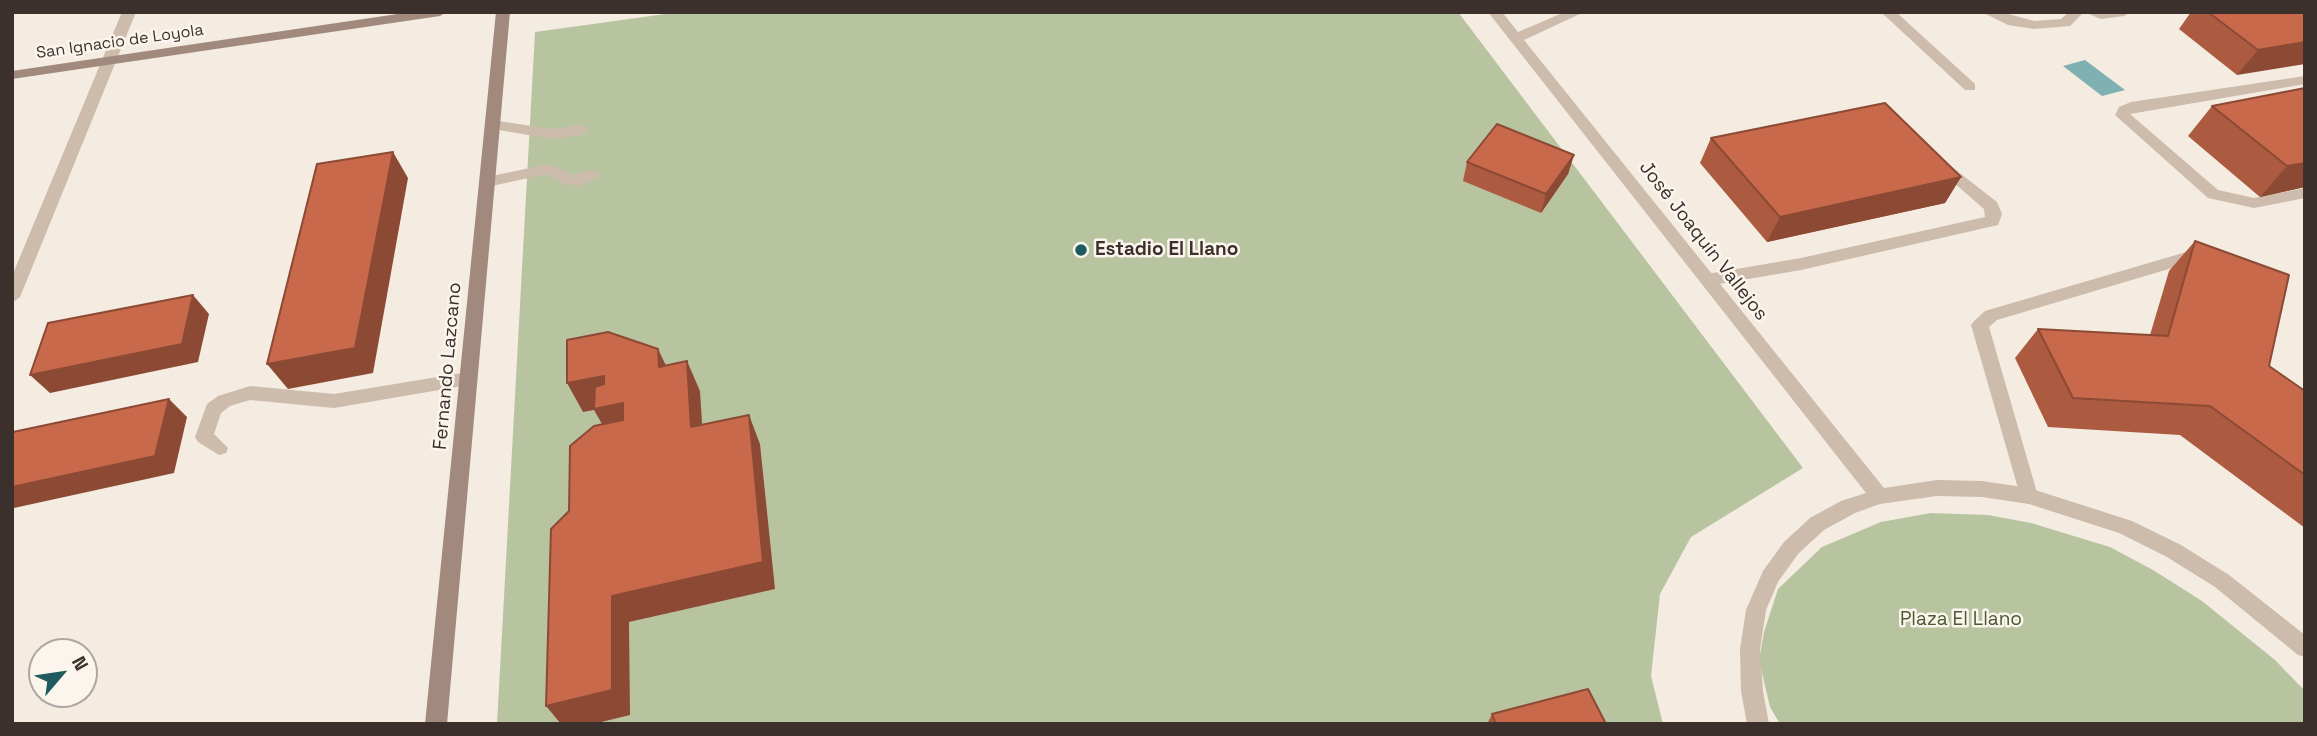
<!DOCTYPE html>
<meta charset="utf-8">
<style>
body{margin:0}
#map{position:relative;width:2317px;height:736px;overflow:hidden;background:#f4ebe1;font-family:"Space Grotesk",sans-serif}
canvas{display:block}
.frame{position:absolute;inset:0;border:14px solid #3b302b;pointer-events:none}
.north{position:absolute;left:28px;top:638px;width:70px;height:70px;box-sizing:border-box;background:#fbf5ee;border:2px solid #aea6a0;border-radius:50%;rotate:61deg;font-size:19px;font-weight:700;line-height:28px;text-align:center;color:#3b302b}
.north::after{content:'';display:block;margin:auto;width:24px;height:32px;background:#1f5a5e;clip-path:polygon(50% 0,100% 100%,50% 72%,0 100%)}
</style>
<div id="map">
<canvas width="2317" height="736"></canvas>
<div class="frame"></div>
<div class="north">N</div>
</div>
<script>
const context = document.querySelector('canvas').getContext('2d');
context.lineJoin = 'round';
function fill(path, color) { context.fillStyle = color; context.fill(path, 'evenodd'); }
const poly = rows => new Path2D(rows.map(r => 'M' + r).join(''));
function stroke(path, color, width, dash) { context.strokeStyle = color; context.lineWidth = width; context.lineCap = dash ? 'butt' : 'round'; context.setLineDash(dash || []); context.stroke(path); }
function write(font, color, halo, rows, align = 'center') {
  context.font = font + ' "Space Grotesk",sans-serif'; context.lineWidth = 5; context.setLineDash([]); context.textBaseline = 'middle'; context.strokeStyle = halo; context.fillStyle = color; for (const [text, x, y, turn = 0] of rows) {
    context.save(); context.translate(x, y); context.rotate((+turn || 0) * Math.PI / 180); context.textAlign = isNaN(turn) ? turn : align; if (halo) context.strokeText(text, 0, 0); context.fillText(text, 0, 0); context.restore();
  }
}
fill(poly([
 [680,12,1458,12,1803,468,1691,537,1660,594,1651,676,1663,724,497,724,535,32],
 [1931,513,1988,515,2031,523,2110,547,2153,570,2202,601,2275,660,2305,691,2305,724,1780,724,1770,707,1759,660,1764,632,1778,589,1822,547,1881,522]
]), '#b8c4a0');
fill(poly([
 [2085,60,2125,90,2102,96,2063,66]
]), '#7fb0b2');
fill(poly([
 [1982,12,2001,12,2034,21,2061,19,2069,12,2131,12,2124,16,2101,19,2084,12,2070,26,2034,29,2008,25,1982,12],
 [2305,76,2305,84,2130,114,2218,190,2254,198,2305,188,2305,198,2254,208,2208,198,2115,115,2119,107,2131,102,2305,76],
 [492,120,552,129,582,125,589,130,582,135,552,139,487,128,487,122,492,120],
 [1943,160,1997,202,2002,214,1998,225,1801,270,1707,286,1699,280,1707,274,1801,258,1985,217,1984,209,1938,169,1935,165,1943,160],
 [549,164,573,175,593,170,601,175,580,186,565,184,547,174,487,187,479,182,487,177,549,164],
 [2193,250,2199,252,2201,256,2199,260,1997,320,1989,327,2038,496,2036,502,2029,504,2022,502,1971,325,1974,321,1985,311,2193,250],
 [468,372,474,374,477,379,474,384,334,408,250,400,230,406,221,413,214,434,228,448,226,453,219,455,198,442,195,437,207,404,218,396,250,386,334,394,468,372]
]), '#cdbbac');
fill(poly([
 [122,12,136,12,20,297,12,303,12,276,122,12],
 [1488,12,1502,12,1518,32,1565,12,1584,12,1524,40,1884,488,1937,480,1982,481,2029,488,2132,521,2181,545,2229,575,2305,635,2305,657,2298,655,2215,587,2167,557,2119,533,2029,504,1982,497,1937,496,1880,504,1855,513,1824,530,1798,554,1778,582,1766,610,1760,649,1763,691,1769,724,1747,724,1741,691,1740,649,1746,610,1763,571,1784,542,1810,518,1841,501,1866,493,1488,12],
 [1881,12,1896,12,1975,84,1975,90,1965,90,1881,12]
]), '#cdbbac');
fill(poly([
 [411,12,447,12,440,16,12,79,12,71,411,12],
 [496,12,510,12,447,724,425,724,496,12]
]), '#a18a7d');
fill(poly([
 [2191,12,2305,12,2237,75,2179,29],
 [2305,88,2305,187,2260,197,2188,136,2212,106],
 [1711,138,1961,177,1945,203,1767,242,1700,163],
 [1574,155,1568,174,1541,213,1463,181,1467,162],
 [2195,241,2269,366,2305,391,2305,528,2180,435,2048,427,2015,358,2038,329,2150,335,2169,271],
 [1492,714,1606,724,1487,724]
]), '#ac5a40');
fill(poly([
 [2305,42,2305,64,2237,75,2258,50],
 [393,152,408,178,373,373,288,389,267,364],
 [1574,155,1568,174,1541,213,1546,194],
 [2305,163,2305,187,2260,197,2287,166],
 [1961,177,1945,203,1767,242,1780,217],
 [193,295,209,314,198,362,50,393,30,375],
 [658,349,672,378,659,367],
 [687,361,700,391,704,455,691,427],
 [604,376,623,403,638,432,610,438,594,410,583,412,567,383],
 [169,399,187,417,174,473,14,508,12,507,12,487],
 [749,415,760,444,775,589,629,622,630,715,593,724,561,724,546,706,612,596]
]), '#8c4a34');
const building = poly([
 [2208,12,2305,12,2305,42,2258,50,2208,12],
 [2305,88,2305,163,2287,166,2212,106,2305,88],
 [1885,103,1961,177,1780,217,1711,138,1885,103],
 [1497,124,1574,155,1546,194,1467,162,1497,124],
 [393,152,355,348,267,364,317,164,393,152],
 [2195,241,2289,275,2269,366,2305,391,2305,475,2210,406,2073,398,2038,329,2168,336,2195,241],
 [193,295,182,344,30,375,48,323,193,295],
 [608,332,658,349,659,367,687,361,691,427,749,415,763,562,612,596,612,690,546,706,551,529,569,511,570,446,594,426,623,420,623,403,594,409,595,387,604,384,604,376,567,383,567,340,608,332],
 [169,399,155,456,12,487,13,432,169,399],
 [1588,689,1606,724,1496,724,1492,714,1588,689]
]);
fill(building, '#c8694b');
stroke(building, '#8c4a34', 2);
for (const [x, y, r, color] of [
 [1081,250,7,"#1f5a5e"]
]) { const dot = new Path2D(); dot.arc(x, y, r, 0, 2 * Math.PI); context.fillStyle = color; context.fill(dot); stroke(dot, '#fbf5ee', 2.5); }
write('16px', '#3b302b', '#fbf5ee', [
 ["San Ignacio de Loyola",120,42,-8]
]);
write('19px', '#3b302b', '#fbf5ee', [
 ["José Joaquín Vallejos",1703,241,52],
 ["Fernando Lazcano",448,366,-85]
]);
write('bold 19px', '#3b302b', '#fbf5ee', [
 ["Estadio El Llano",1095,250]
], 'left');
write('19px', '#4a5a2e', '#fbf5ee', [
 ["Plaza El Llano",1961,620]
]);
</script>
